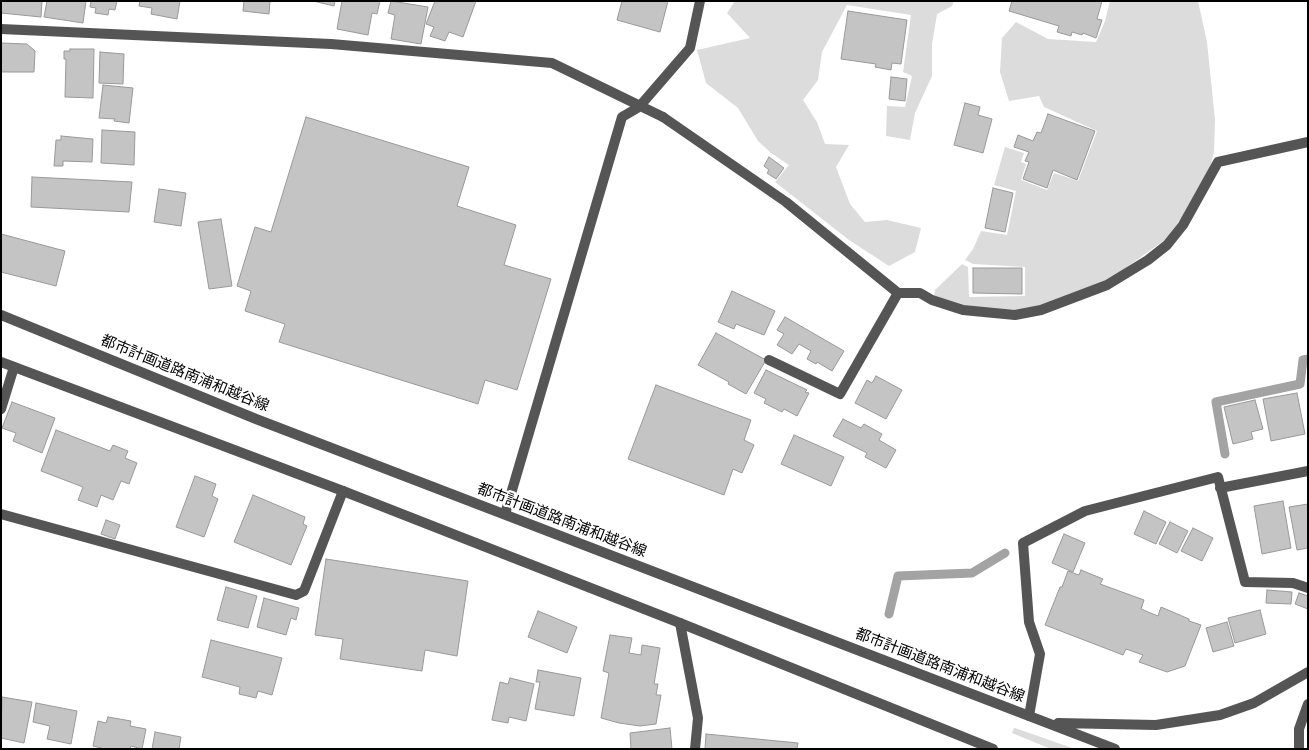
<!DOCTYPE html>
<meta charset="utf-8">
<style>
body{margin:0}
#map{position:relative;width:1309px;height:750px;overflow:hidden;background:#fff;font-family:Lato,sans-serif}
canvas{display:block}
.frame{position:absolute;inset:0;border:2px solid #000;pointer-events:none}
</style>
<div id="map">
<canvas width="1309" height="750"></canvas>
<div class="frame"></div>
</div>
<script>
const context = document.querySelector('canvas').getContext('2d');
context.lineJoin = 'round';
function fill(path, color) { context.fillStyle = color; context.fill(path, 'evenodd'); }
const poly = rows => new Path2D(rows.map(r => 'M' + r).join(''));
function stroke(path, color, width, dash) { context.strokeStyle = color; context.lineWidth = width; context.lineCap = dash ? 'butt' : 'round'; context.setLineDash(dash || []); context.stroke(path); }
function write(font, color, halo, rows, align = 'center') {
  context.font = font + ' Lato,"Noto Sans JP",sans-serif'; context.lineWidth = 4.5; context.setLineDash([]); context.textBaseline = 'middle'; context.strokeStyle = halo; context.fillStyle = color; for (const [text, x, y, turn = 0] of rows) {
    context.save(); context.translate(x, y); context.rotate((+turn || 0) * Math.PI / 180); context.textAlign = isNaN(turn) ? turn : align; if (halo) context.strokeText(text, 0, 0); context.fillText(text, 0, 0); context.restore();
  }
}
fill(poly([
 [735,1,954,1,952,6,937,14,932,44,932,76,915,113,910,140,886,136,887,106,905,107,912,76,903,72,911,15,847,5,822,52,818,80,803,100,817,122,825,144,849,145,836,167,850,204,865,222,887,220,921,228,915,252,889,266,849,240,775,182,789,165,771,153,758,141,738,108,706,83,697,50,750,38,727,13],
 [1110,1,1198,1,1207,42,1215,120,1214,152,1209,171,1189,208,1166,239,1106,282,1038,307,1017,310,965,307,934,296,935,290,962,264,968,267,969,297,1025,296,1025,267,973,264,965,260,973,249,981,231,1007,235,1016,191,994,185,1005,147,1024,153,1021,162,1026,164,1021,180,1047,190,1054,173,1078,181,1097,131,1044,107,1039,96,1009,101,1000,72,1002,38,1016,22,1048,39,1096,42,1105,21],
 [1014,728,1015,728,1075,749,1051,749,1012,733]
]), '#dcdcdc');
stroke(poly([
 [1225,454,1216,402,1300,384,1303,360,1308,359],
 [889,614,898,576,972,573,1005,553]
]), '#a3a3a3', 9);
const building = poly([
 [1,1,42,1,41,17,1,13,1,1],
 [47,1,86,1,83,23,44,17,47,1],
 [91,1,117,1,115,10,109,9,108,15,95,13,96,8,90,7,91,1],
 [140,1,180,1,177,19,151,14,152,8,139,6,140,1],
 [244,1,270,1,269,14,243,11,244,1],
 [313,1,335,1,334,6,313,1],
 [342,1,380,1,377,14,372,13,368,35,337,29,342,1],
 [391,1,428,7,421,44,391,39,395,15,388,13,391,1],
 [435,1,476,1,463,37,449,32,445,41,430,36,434,27,426,24,435,1],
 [622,1,668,1,660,32,617,20,622,1],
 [1012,1,1102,1,1097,19,1102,20,1096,38,1083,33,1082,35,1072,32,1071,36,1057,32,1059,26,1009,11,1012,1],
 [848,11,907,20,901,64,892,63,891,70,875,67,876,64,841,59,848,11],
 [1,43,27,44,35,51,34,72,1,72,1,43],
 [70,49,94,49,93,98,65,97,66,59,64,59,64,51,70,51,70,49],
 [100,52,124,54,123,84,99,83,100,52],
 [891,77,907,79,905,101,889,99,891,77],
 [103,85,133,88,129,123,114,121,115,119,99,118,103,85],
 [965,103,980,107,978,115,992,119,983,153,954,145,965,103],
 [1048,114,1095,131,1077,180,1053,170,1047,188,1023,179,1029,162,1025,161,1029,152,1014,147,1018,135,1033,141,1037,132,1041,133,1048,114],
 [306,117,469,167,457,206,516,225,504,265,551,279,517,390,485,380,478,404,279,342,285,324,245,311,251,291,237,286,255,227,271,232,306,117],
 [102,130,135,132,134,165,101,163,102,130],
 [61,136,93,139,92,162,63,161,63,166,54,166,56,140,61,140,61,136],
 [769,157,784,168,776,179,767,173,769,170,764,166,769,157],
 [32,177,132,182,129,212,31,207,32,177],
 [993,188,1013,193,1005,232,985,228,993,188],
 [159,189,186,193,181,226,154,222,159,189],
 [221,219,232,286,209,289,198,222,221,219],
 [1,234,65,251,56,286,1,272,1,234],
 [973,268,1022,268,1022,294,973,293,973,268],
 [732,291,775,311,764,335,736,324,734,329,718,322,732,291],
 [785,317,844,351,832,371,817,362,816,364,807,359,811,351,799,344,792,354,777,345,784,334,777,330,785,317],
 [716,333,766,360,746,394,728,384,729,382,698,365,716,333],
 [766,370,807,390,805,392,809,393,797,416,784,409,782,412,764,403,766,399,754,393,766,370],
 [876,376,902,390,886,419,855,403,867,380,872,383,876,376],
 [656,385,751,420,744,440,754,445,742,473,733,469,724,495,628,459,656,385],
 [1297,393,1305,434,1271,441,1263,399,1297,393],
 [1255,400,1263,429,1251,432,1253,439,1233,444,1224,407,1255,400],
 [12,402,55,418,42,453,13,441,16,433,2,428,12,402],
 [843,419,861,428,864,424,882,434,879,440,896,450,886,468,865,457,867,453,833,436,843,419],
 [56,430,110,451,113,445,128,451,125,458,137,463,129,484,121,481,113,500,101,495,97,507,78,500,83,487,41,471,56,430],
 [794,435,844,457,831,486,781,464,794,435],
 [195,476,216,484,212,496,218,499,204,537,176,527,195,476],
 [253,495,305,517,303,524,307,526,291,565,234,542,253,495],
 [1283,501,1291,548,1262,554,1254,506,1283,501],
 [1308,504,1308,548,1297,550,1289,507,1308,504],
 [1144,511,1166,522,1156,544,1134,534,1144,511],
 [106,520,120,525,115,539,101,534,106,520],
 [1170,522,1188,531,1177,553,1159,544,1170,522],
 [1193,528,1213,538,1202,561,1181,551,1193,528],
 [1064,534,1085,543,1073,572,1052,563,1064,534],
 [326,559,468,581,457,656,425,650,422,671,340,659,343,639,315,635,326,559],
 [1081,570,1103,579,1100,584,1144,600,1141,609,1158,616,1161,607,1189,619,1189,621,1201,625,1185,666,1167,672,1139,662,1143,655,1126,649,1123,655,1045,625,1060,587,1062,587,1068,571,1079,575,1081,570],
 [226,587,257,596,248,628,217,620,226,587],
 [1267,590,1292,592,1291,604,1266,603,1267,590],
 [1299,593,1308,596,1308,609,1295,604,1299,593],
 [264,598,299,608,296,620,291,618,286,635,257,627,264,598],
 [1260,610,1266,634,1235,643,1228,618,1260,610],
 [538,611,577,627,567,653,528,637,538,611],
 [1227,622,1234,646,1213,652,1206,628,1227,622],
 [610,635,632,638,629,653,641,655,642,645,660,648,654,684,658,684,656,695,661,695,656,724,640,726,619,723,601,718,609,673,603,671,610,635],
 [211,640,282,658,272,695,258,691,256,698,239,694,240,687,202,677,211,640],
 [538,670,581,678,574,716,535,709,540,682,536,682,538,670],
 [510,678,534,684,526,721,509,717,508,723,492,720,500,682,508,684,510,678],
 [2,697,32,702,24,743,1,738,2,697],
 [36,703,77,711,71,744,47,739,50,726,33,722,36,703],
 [108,717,131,721,130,726,146,729,142,749,131,746,130,749,105,749,93,746,98,721,106,723,108,717],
 [670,728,672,749,631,749,630,733,670,728],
 [155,732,181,737,179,749,152,749,155,732],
 [706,734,798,743,797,749,705,749,706,734]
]);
fill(building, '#c4c4c4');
stroke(building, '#999', 1);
stroke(poly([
 [663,117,786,202,898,293,920,293,932,300,963,310,1015,315,1041,310,1107,285,1148,260,1167,245,1183,225,1218,162,1308,142]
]), '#555', 10);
stroke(poly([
 [1,29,331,44,552,63,663,117],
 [769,360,840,394,898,293],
 [1,409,14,367],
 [1220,488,1308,471],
 [1,514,296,595,304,591,343,491],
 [505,514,622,117,639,107,690,48,700,1],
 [680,623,698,718,695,749],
 [1029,716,1040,654,1029,622,1023,543,1085,511,1218,477,1245,582,1293,583,1308,588]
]), '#555', 10);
stroke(poly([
 [1,315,256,419,1115,749],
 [1,362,343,491,680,623,993,749],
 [1058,723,1156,725,1220,715,1254,703,1308,672],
 [1299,749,1299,729,1308,704]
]), '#555', 10);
write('15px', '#000', '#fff', [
 ["都市計画道路南浦和越谷線",185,373,22],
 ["都市計画道路南浦和越谷線",562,520,21],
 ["都市計画道路南浦和越谷線",940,665,21]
]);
</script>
